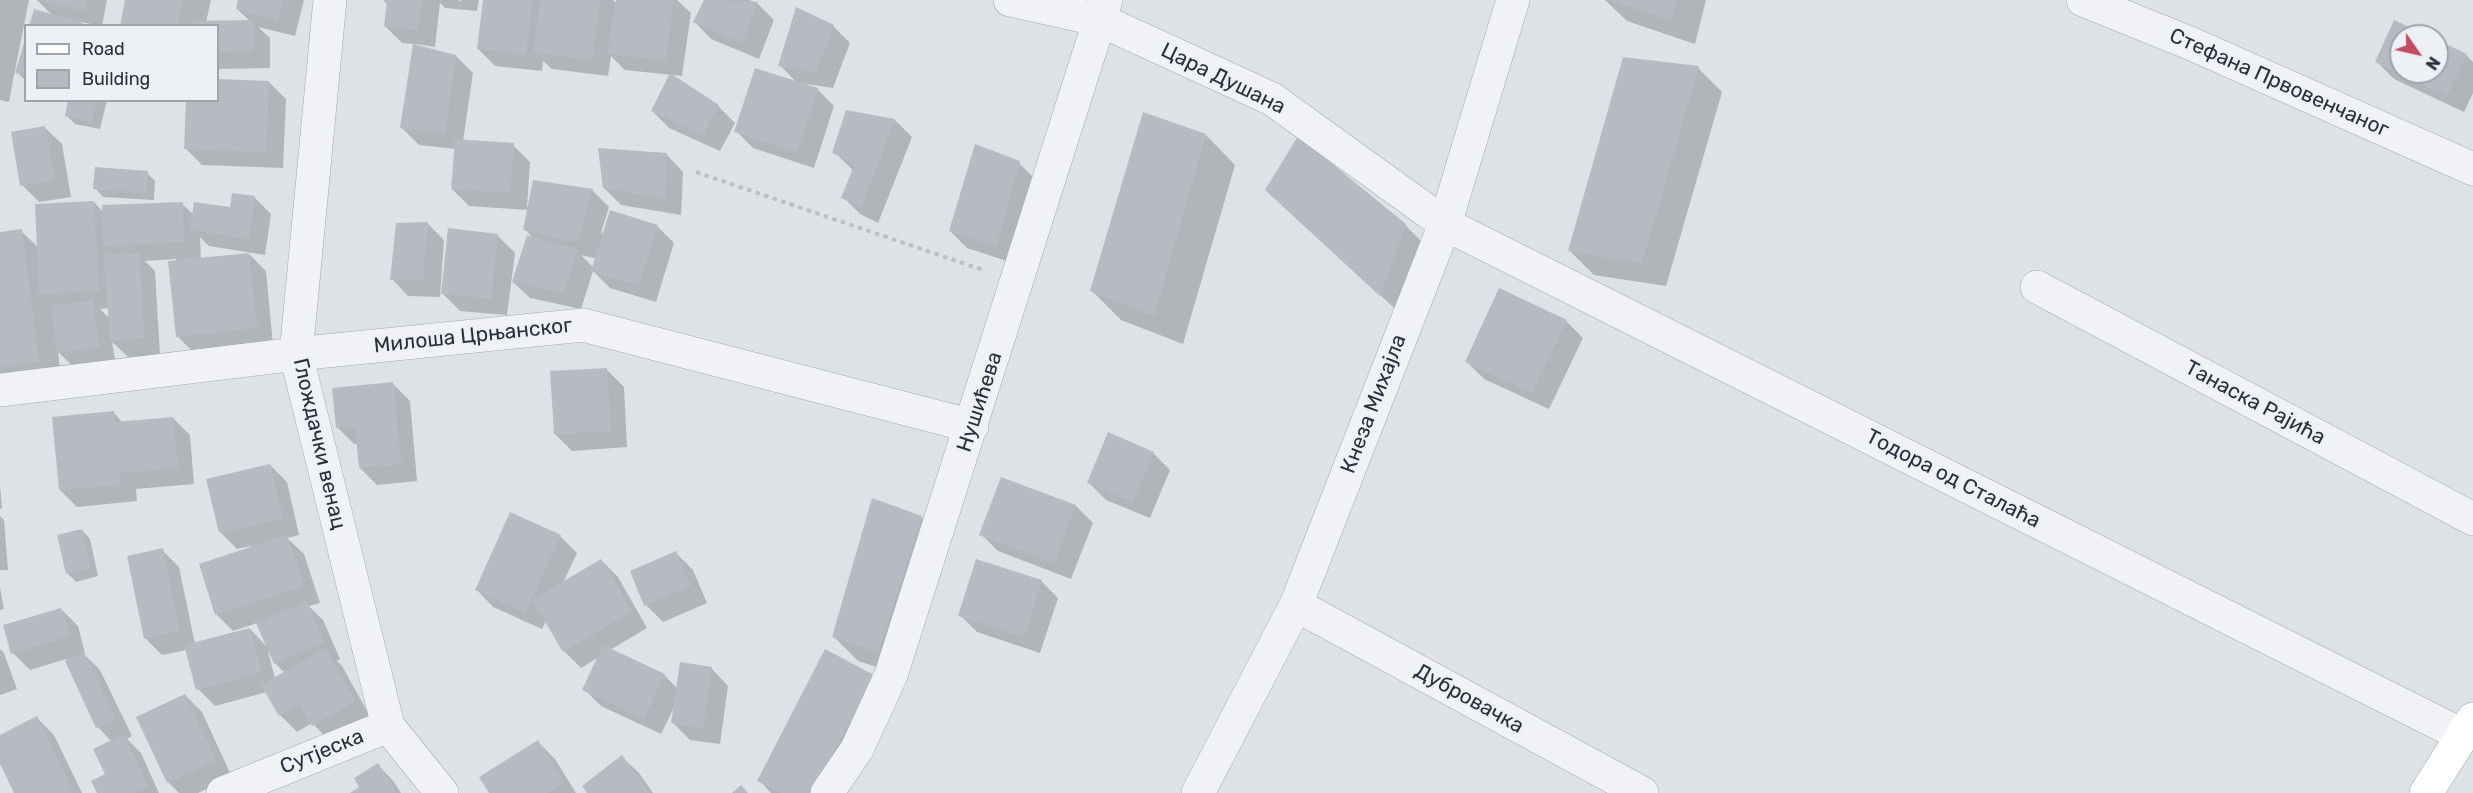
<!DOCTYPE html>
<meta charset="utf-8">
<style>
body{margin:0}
#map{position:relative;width:2473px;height:793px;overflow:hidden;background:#dee2e6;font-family:Rubik,sans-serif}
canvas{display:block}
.legend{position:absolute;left:24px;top:24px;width:195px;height:78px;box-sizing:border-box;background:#edf0f4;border:2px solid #9fa3aa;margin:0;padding:8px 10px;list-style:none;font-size:18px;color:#29303c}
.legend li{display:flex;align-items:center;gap:12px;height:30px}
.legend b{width:30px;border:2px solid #9fa3aa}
.north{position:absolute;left:2389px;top:24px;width:60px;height:60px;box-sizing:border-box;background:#edf0f4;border:2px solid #9fa3aa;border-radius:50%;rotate:124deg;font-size:16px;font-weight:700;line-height:24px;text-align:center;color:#29303c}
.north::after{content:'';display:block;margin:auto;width:21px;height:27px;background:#c34c62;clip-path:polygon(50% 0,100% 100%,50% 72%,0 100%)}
</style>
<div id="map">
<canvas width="2473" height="793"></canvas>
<ul class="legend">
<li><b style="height:8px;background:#fff"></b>Road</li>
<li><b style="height:16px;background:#b6bbc3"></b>Building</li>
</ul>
<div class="north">N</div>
</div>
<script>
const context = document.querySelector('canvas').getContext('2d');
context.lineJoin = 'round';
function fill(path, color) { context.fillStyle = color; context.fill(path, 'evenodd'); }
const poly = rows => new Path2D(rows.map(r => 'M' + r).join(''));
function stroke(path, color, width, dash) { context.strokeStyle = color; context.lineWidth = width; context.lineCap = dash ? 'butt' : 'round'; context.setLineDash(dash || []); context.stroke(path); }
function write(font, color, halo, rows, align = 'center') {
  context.font = font + ' Rubik,sans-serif'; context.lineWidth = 4.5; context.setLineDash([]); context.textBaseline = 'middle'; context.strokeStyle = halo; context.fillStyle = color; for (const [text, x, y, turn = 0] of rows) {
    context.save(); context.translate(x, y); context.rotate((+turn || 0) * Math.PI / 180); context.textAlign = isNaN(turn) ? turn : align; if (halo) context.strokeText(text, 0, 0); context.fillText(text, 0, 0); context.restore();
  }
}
fill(poly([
 [0,0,29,0,15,70,17,71,26,44,26,81,15,70,9,102,0,100],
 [37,0,107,0,102,26,80,22,83,26,31,26,53,16],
 [126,0,211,0,206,22,250,21,237,9,240,0,304,0,295,36,258,27,270,38,270,68,218,69,218,26,121,26],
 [383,0,458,0,460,2,461,0,479,0,477,11,445,8,440,3,435,47,416,44,415,46,456,56,473,73,463,141,513,145,530,162,527,207,592,190,609,207,601,233,657,226,674,243,656,302,610,288,593,271,581,309,530,298,513,282,534,239,525,229,528,210,469,206,452,189,456,149,419,145,402,128,415,44,402,43,385,26,388,5],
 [581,255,597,259,594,268],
 [485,0,613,0,617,4,618,0,677,0,691,13,682,76,625,70,611,56,608,76,552,69,543,61,542,71,495,66,478,49],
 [706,0,749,0,757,3,774,20,759,59,711,39,695,22],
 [1605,0,1706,0,1695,44,1627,21],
 [2395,22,2424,36,2401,36,2401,72,2437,72,2437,42,2466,55,2473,62,2473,93,2464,112,2394,79,2377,62],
 [833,26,850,43,833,88,807,84,807,86,817,89,834,106,814,168,753,148,736,131,797,83,780,65],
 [1698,68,1722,92,1666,286,1594,275,1570,251],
 [218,80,269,82,286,99,283,168,202,165,185,148,218,100],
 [70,100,107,100,100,129,75,124,66,115],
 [718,106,735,123,720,151,669,128,652,111],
 [847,112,895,120,912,137,878,223,860,214,843,197,854,171,834,152],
 [45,128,62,144,71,197,39,202,22,185],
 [1206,135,1235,165,1183,344,1121,320,1091,290],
 [667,155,683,172,681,215,621,205,604,188],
 [1019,163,1036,180,1013,263,967,248,950,231],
 [147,173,155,181,154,200,103,197,95,188],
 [1267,190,1405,225,1429,249,1405,318],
 [254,197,271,214,265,255,209,246,200,237,201,260,249,254,266,271,273,345,194,353,177,336,176,259,145,261,155,271,160,355,128,357,112,342,116,364,76,369,58,352,62,386,0,394,0,234,21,231,39,248,94,202,103,212,182,204,194,215,232,209],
 [109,308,110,319,100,309],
 [427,223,444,240,440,297,408,296,392,279],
 [498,236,515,253,507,315,460,311,443,294],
 [1566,321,1583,338,1549,409,1484,379,1467,362],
 [607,370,624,387,627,447,572,451,555,434],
 [393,384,410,401,417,481,377,485,360,468,358,444,354,444,337,427],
 [114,413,123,423,173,418,190,435,194,484,136,489,137,501,77,507,60,490],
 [1153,453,1170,470,1150,518,1106,500,1089,483],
 [270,465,287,482,299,535,287,538,304,554,320,603,309,606,323,620,340,659,337,661,342,666,371,718,330,741,312,723,297,732,280,715,267,692,215,706,198,689,187,650,162,655,145,638,162,550,179,567,195,644,250,629,268,648,257,623,233,631,216,614,252,548,251,546,237,549,220,532],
 [270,651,275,663,285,673,275,678,268,652],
 [1002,479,1076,506,1093,523,1071,579,998,551,981,534],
 [0,485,2,508,0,509],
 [0,516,4,520,8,570,0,570],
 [921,517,945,541,902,675,858,661,834,637],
 [82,530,90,539,98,576,76,582,67,573],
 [560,536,577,553,563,583,601,560,618,577,647,628,610,650,664,675,678,689,712,669,728,686,720,744,690,740,673,723,675,705,661,734,601,706,584,689,599,657,581,668,564,651,546,621,542,629,493,607,477,590],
 [676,553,693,570,707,603,663,622,646,605],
 [1041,581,1058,598,1040,653,977,632,960,615],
 [0,588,4,609,0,610],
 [61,609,78,626,85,653,83,653,100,670,132,736,127,739,141,753,159,793,98,793,107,775,112,742,98,727,66,659,30,670,13,653],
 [0,649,4,653,17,689,0,695],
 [826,651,897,700,848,793,771,793,759,780],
 [185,695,202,712,232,777,198,793,179,793,168,782],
 [37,718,54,735,82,793,16,793,0,761,0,737],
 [538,742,555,759,576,793,490,793],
 [622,757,639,773,653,793,589,793],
 [378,765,394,782,401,793,353,793,361,788]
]), '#0003');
fill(poly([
 [39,0,87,0,85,11],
 [125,0,183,0,178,26,120,26],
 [238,0,283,0,278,20,236,9],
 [387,0,422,0,418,30,384,26],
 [483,0,532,0,526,55,477,49],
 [540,0,600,0,592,60,533,53],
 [616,0,674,0,665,60,607,54],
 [704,0,758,2,742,43,693,22],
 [1609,0,1676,0,1671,21],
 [796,7,834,25,816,72,778,66],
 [34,9,83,23,82,26,29,26],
 [253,20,254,51,218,52,218,26,192,26,192,21],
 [2394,20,2428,36,2401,36,2401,72,2437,72,2437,40,2467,54,2447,96,2375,62],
 [25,40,26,41,26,76,15,73],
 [413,44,456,55,445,134,400,128],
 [1623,57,1699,66,1642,263,1568,251],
 [755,68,818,88,797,152,734,132],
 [670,73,719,105,703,135,651,111],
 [218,79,269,81,266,152,184,149,186,100,218,100],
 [68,100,97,100,92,122,65,116],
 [846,110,895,119,861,207,841,198,855,163,832,153],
 [1143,112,1206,134,1154,316,1090,291],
 [45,126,55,180,20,186,11,132],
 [1298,136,1406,224,1380,296,1265,190],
 [455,139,514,143,510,193,451,189],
 [975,144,1020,161,996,247,949,231],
 [598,148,667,153,665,199,603,188],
 [95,167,148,171,146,192,93,189],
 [533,180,593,189,577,242,523,230],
 [232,193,255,196,249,239,190,230,194,202,230,207],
 [94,201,99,291,39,294,35,204],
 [183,202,184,242,103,246,102,205],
 [610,210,658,225,639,286,591,271],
 [428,222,423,280,390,280,396,223],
 [448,228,498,234,491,299,441,294],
 [22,229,39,362,0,367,0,232],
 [527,235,578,250,564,293,512,282],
 [139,253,144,338,110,341,104,255],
 [249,253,257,328,176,337,168,261],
 [1499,288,1567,320,1532,393,1465,362],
 [93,300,99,348,57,353,51,306],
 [607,368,611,431,554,434,550,371],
 [393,382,401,464,359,468,355,426,336,428,332,388],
 [114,411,115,422,173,417,178,468,120,473,121,485,59,490,52,417],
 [1108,432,1154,452,1133,502,1087,483],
 [270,464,283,518,219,533,206,479],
 [1001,477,1076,505,1054,563,979,535],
 [872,498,922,516,878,652,832,637],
 [510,512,561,535,525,613,475,590],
 [82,529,91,568,66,574,57,535],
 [287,535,304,586,215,615,199,564],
 [163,548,180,631,144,639,127,556],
 [676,551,691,586,644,606,630,571],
 [601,559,632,611,563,652,532,600],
 [976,559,1042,580,1024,637,958,616],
 [307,601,324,642,274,664,256,623],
 [61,608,70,636,11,654,3,625],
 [250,628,262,672,196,690,184,645],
 [603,645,665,674,644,719,582,690],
 [326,648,355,701,312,726,300,704,279,716,261,685],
 [825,649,874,675,812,793,781,793,757,781],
 [84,652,116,719,96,728,65,661],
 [680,662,712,667,703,728,671,723],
 [185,694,216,760,167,783,136,717],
 [37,716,74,793,14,793,0,764,0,735],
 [124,734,148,786,133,793,97,793,91,781,105,774,93,749],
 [538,740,564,783,547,793,489,793,479,777],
 [622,755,650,793,587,793,582,786],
 [378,763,397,793,350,793,359,787,354,778],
 [741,785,748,793,732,793]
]), '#b6bbc3');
const minor = poly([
 [330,0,296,354,388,726,442,793],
 [1010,0,1100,20,1272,99,1445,224,2462,735],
 [2083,0,2192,44,2473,169],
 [2037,287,2473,519],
 [0,390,296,354,583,325,972,426],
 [1296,605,1642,793],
 [223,793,388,726],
 [827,793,857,749,891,675,1106,0],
 [1198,793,1296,605,1445,224,1513,0]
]);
const major = poly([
 [2426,793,2473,719]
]);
stroke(minor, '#a4a9b0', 34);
stroke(major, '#9ea7b1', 34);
stroke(poly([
 [696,172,983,270]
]), '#bcc0c5', 4, [4.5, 4.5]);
stroke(minor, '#f0f2f5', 33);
stroke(major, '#fff', 33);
write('21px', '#29303c', '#edf0f4', [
 ["Цара Душана",1223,79,26],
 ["Стефана Првовенчаног",2279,83,24],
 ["Милоша Црњанског",473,336,-6],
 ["Нушићева",980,402,-72],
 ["Танаска Рајића",2255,403,28],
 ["Кнеза Михајла",1374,404,-69],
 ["Глождачки венац",319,444,77],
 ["Тодора од Сталаћа",1953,479,27],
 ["Дубровачка",1469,699,29],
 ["Сутјеска",322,752,-22]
]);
</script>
